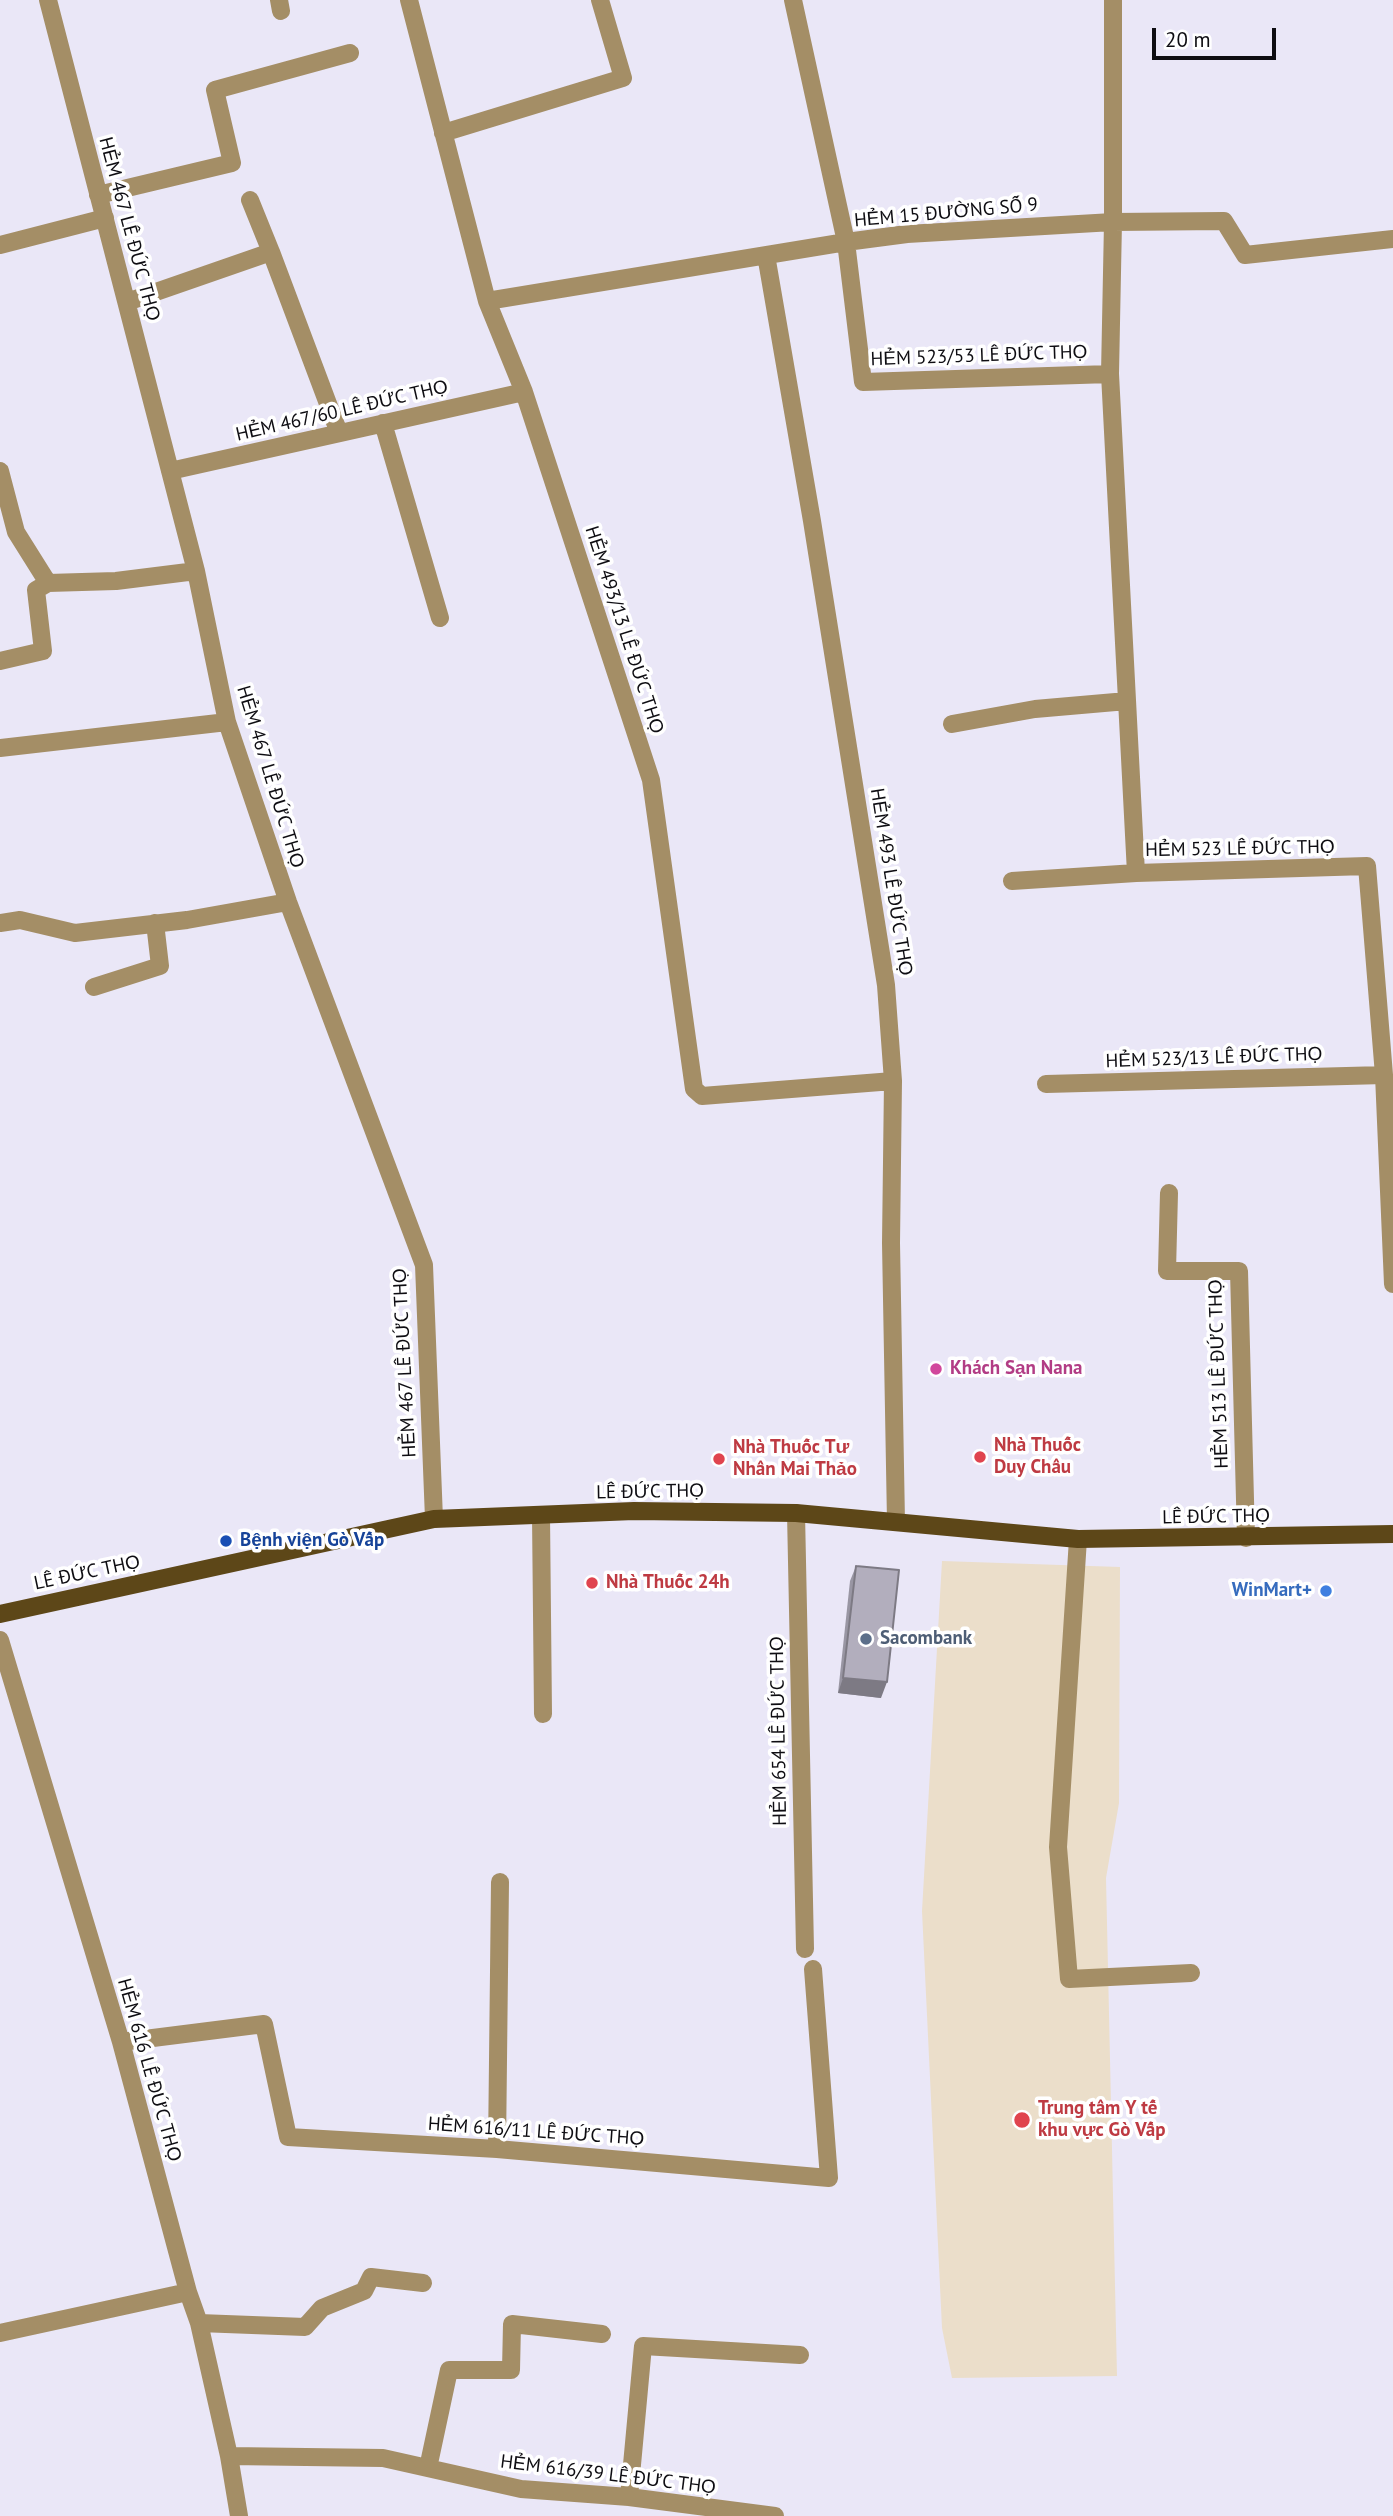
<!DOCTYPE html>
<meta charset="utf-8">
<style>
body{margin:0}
#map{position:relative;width:1393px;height:2516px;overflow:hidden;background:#eae7f7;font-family:"PT Sans",sans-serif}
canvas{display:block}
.scale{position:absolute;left:1152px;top:28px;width:124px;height:32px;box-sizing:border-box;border:4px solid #0e0d12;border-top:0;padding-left:9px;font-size:21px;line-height:24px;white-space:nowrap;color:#0e0d12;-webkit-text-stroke:5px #fff;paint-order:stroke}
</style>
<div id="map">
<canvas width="1393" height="2516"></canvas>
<div class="scale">20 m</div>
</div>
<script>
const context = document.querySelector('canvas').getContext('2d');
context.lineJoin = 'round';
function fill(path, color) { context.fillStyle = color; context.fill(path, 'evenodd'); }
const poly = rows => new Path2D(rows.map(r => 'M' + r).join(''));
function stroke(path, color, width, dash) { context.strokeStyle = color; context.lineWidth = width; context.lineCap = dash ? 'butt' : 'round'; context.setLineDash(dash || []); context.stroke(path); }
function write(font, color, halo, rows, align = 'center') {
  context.font = font + ' "PT Sans",sans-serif'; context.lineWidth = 7; context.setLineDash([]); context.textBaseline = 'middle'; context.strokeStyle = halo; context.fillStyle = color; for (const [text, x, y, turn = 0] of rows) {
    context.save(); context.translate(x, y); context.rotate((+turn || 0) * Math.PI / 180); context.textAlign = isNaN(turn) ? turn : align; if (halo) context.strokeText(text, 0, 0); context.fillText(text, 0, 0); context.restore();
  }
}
fill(poly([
 [942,1561,1120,1567,1119,1803,1106,1878,1117,2376,952,2378,942,2328,922,1911]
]), '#ebdeca');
stroke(poly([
 [48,0,196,571,227,722,288,902,424,1265,434,1519],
 [279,0,281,11],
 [409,0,487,301,524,392,651,780,694,1089,702,1096,893,1081],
 [793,0,846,242,863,382,1110,374],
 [1113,0,1113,222,1110,374,1136,873,1367,866,1384,1075,1393,1284],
 [443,133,623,78,600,0],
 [98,195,232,163,215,90,350,53],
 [0,245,105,218],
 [271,252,339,433],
 [766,255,812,521,886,985,893,1081,891,1243,896,1522],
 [487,301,846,242,907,234,1113,222,1224,221,1245,255,1393,239],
 [127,302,271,252,250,200],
 [383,423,440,618],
 [0,471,16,532,48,583],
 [170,471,524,392],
 [0,661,43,651,36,590,48,583,116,581,196,571],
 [952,724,1035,709,1127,701],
 [0,748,227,722],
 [1012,881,1136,873],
 [0,923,20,920,75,933,187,920,288,902],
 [94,987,160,966,155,923],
 [1046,1084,1384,1075],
 [1169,1193,1167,1271,1239,1271,1246,1538],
 [796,1513,805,1949],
 [541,1515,543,1714],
 [1078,1539,1058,1847,1069,1979,1191,1973],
 [0,1640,121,2042,188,2292,199,2323,229,2456,239,2516],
 [121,2042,264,2024,288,2137,497,2149,829,2178,813,1969],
 [497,2149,500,1882],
 [199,2323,305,2327,322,2308,364,2291,371,2277,423,2283],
 [0,2333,188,2292],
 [229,2456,383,2458,521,2489,629,2497,775,2516],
 [428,2468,449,2370,511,2370,512,2324,602,2334],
 [629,2497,643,2346,800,2355]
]), '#a48e66', 18);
stroke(poly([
 [0,1614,434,1519,634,1511,796,1513,1078,1539,1393,1534]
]), '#5d4718', 18);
fill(poly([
 [856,1566,881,1698,838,1693,850,1581]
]), '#9996a3');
fill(poly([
 [843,1678,887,1682,881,1698,838,1693]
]), '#7d7a84');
const building = poly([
 [856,1566,899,1570,887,1682,843,1678,856,1566]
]);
fill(building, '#b2aebd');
stroke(building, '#7d7a84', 2);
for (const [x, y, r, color] of [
 [936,1369,7,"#d1479c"],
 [980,1457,7,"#e0444e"],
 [719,1459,7,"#e0444e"],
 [226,1541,7,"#1a4fb4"],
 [592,1583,7,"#e0444e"],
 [1326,1591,7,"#3f7fe0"],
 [866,1639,7,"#5c6f8a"],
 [1022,2120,9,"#e0444e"]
]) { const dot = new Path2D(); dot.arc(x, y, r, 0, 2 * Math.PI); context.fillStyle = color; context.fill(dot); stroke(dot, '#fff', 2.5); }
write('19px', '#0e0d12', '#fff', [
 ["HẺM 15 ĐƯỜNG SỐ 9",946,213,-5],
 ["HẺM 467 LÊ ĐỨC THỌ",129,229,75],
 ["HẺM 523/53 LÊ ĐỨC THỌ",979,356,-2],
 ["HẺM 467/60 LÊ ĐỨC THỌ",342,411,-13],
 ["HẺM 493/13 LÊ ĐỨC THỌ",624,630,72],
 ["HẺM 467 LÊ ĐỨC THỌ",270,777,73],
 ["HẺM 523 LÊ ĐỨC THỌ",1240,849,-1],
 ["HẺM 493 LÊ ĐỨC THỌ",891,882,81],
 ["HẺM 523/13 LÊ ĐỨC THỌ",1214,1058,-2],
 ["HẺM 467 LÊ ĐỨC THỌ",405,1363,-93],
 ["HẺM 513 LÊ ĐỨC THỌ",1219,1374,-92],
 ["LÊ ĐỨC THỌ",650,1492,-1],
 ["LÊ ĐỨC THỌ",1216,1517,-1],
 ["LÊ ĐỨC THỌ",87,1573,-12],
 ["HẺM 654 LÊ ĐỨC THỌ",779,1731,-91],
 ["HẺM 616 LÊ ĐỨC THỌ",149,2070,74],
 ["HẺM 616/11 LÊ ĐỨC THỌ",536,2132,4],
 ["HẺM 616/39 LÊ ĐỨC THỌ",608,2475,7]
]);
write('bold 19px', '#b23c85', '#fff', [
 ["Khách Sạn Nana",950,1369]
], 'left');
write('bold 19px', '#be3a42', '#fff', [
 ["Nhà Thuốc",994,1446],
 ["Duy Châu",994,1468],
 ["Nhà Thuốc Tư",733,1448],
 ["Nhân Mai Thảo",733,1470],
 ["Nhà Thuốc 24h",606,1583],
 ["Trung tâm Y tế",1038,2109],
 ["khu vực Gò Vấp",1038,2131]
], 'left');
write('bold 19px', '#164399', '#fff', [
 ["Bệnh viện Gò Vấp",240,1541]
], 'left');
write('bold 19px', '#366cbe', '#fff', [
 ["WinMart+",1312,1591]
], 'right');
write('bold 19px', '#4e5e75', '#fff', [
 ["Sacombank",880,1639]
], 'left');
</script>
